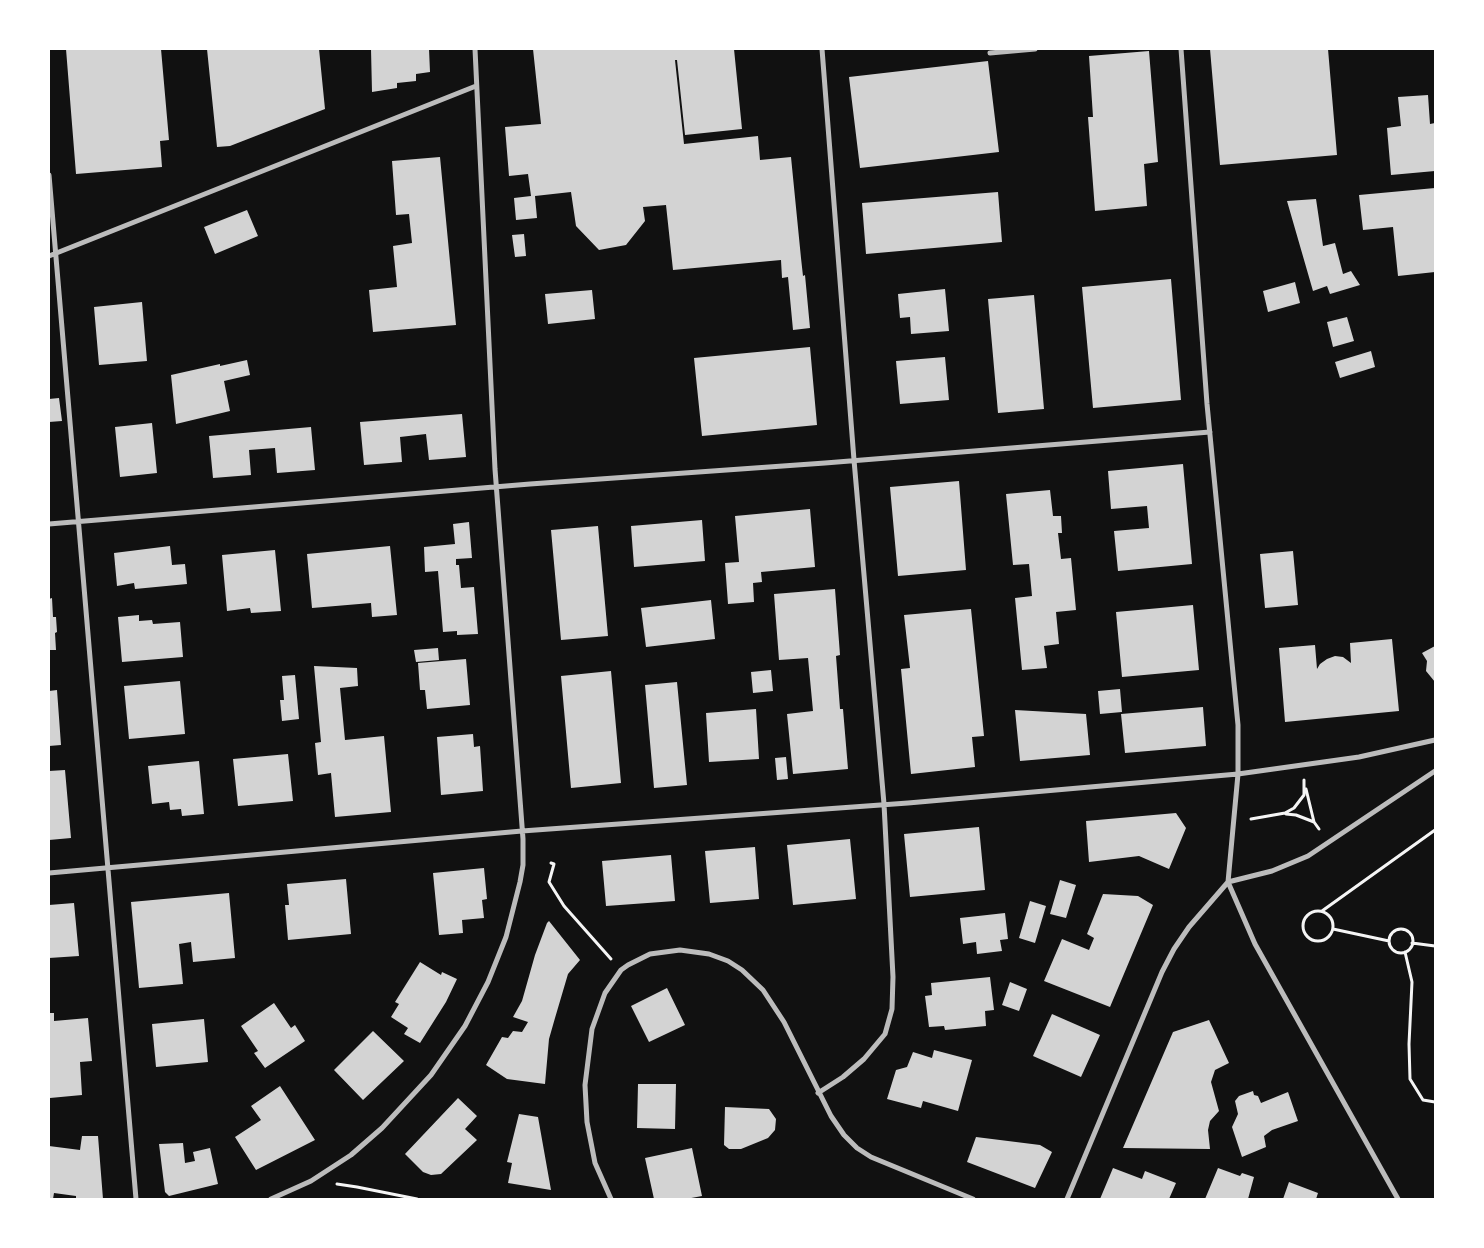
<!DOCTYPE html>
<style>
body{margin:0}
#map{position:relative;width:1484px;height:1248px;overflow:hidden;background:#111;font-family:"IBM Plex Serif",serif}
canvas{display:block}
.frame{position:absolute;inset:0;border:50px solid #fff;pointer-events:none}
</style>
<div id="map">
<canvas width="1484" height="1248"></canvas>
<div class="frame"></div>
</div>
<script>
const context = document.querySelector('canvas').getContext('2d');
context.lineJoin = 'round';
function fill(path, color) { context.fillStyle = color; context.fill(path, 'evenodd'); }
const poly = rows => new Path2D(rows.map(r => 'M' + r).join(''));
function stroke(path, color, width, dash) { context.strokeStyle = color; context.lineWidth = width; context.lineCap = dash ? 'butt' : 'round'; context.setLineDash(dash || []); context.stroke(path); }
fill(poly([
 [66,49,161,49,169,140,160,141,162,167,76,174],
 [207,49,319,49,325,109,230,146,217,147],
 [371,49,429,49,430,72,416,74,416,81,397,83,397,88,372,92],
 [533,49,734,49,742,129,685,135,677,60,675,60,684,144,758,136,760,160,791,157,801,258,803,276,805,275,810,328,793,330,788,277,782,278,781,260,673,270,666,205,643,207,645,221,626,245,599,250,576,226,571,192,535,196,537,218,516,220,514,198,531,196,528,174,509,176,505,127,541,124],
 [1210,49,1328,49,1337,155,1220,165],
 [1149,51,1158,162,1144,164,1147,206,1095,211,1088,117,1093,117,1089,56],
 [988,61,999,152,860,168,849,77],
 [1428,95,1430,124,1435,123,1435,171,1391,175,1387,128,1401,126,1398,97],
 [440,157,456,325,373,332,369,290,397,287,393,246,412,243,409,214,396,215,392,161],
 [1435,188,1435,272,1398,276,1393,227,1363,230,1359,195],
 [998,192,1002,242,866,254,862,203],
 [1316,199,1323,246,1335,243,1343,274,1351,271,1360,285,1330,294,1327,286,1313,291,1287,201],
 [247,210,258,236,215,254,204,227],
 [524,234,526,256,515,257,512,235],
 [1171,279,1181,400,1093,408,1082,287],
 [1295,282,1300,303,1268,312,1263,291],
 [945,289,949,331,911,334,910,317,900,318,898,294],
 [592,290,595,319,548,324,545,294],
 [1034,295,1044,409,998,413,988,299],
 [142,302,147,361,99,365,94,307],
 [1347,317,1354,341,1333,347,1327,322],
 [810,347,817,425,702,436,694,358],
 [1371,351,1375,367,1340,378,1335,362],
 [945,357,949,400,900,404,896,361],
 [247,360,250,375,224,381,230,411,176,424,171,375,220,364,220,366],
 [59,398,62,421,49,422,49,399],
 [462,414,466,457,429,460,426,434,400,437,402,462,364,465,360,422],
 [152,423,157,473,120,477,115,427],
 [311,427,315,470,277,473,275,448,249,450,251,475,213,478,209,436],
 [1183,464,1192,564,1118,571,1114,531,1149,528,1147,506,1111,509,1108,471],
 [959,481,966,570,898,576,890,487],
 [1050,490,1053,516,1061,516,1062,533,1058,533,1061,559,1071,558,1076,610,1056,612,1059,644,1044,646,1047,668,1022,670,1015,598,1032,596,1029,564,1013,565,1006,494],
 [810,509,815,567,761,572,762,582,753,583,754,602,728,604,725,563,739,562,735,516],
 [702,520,705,561,634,567,631,526],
 [469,522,472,558,456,559,456,565,459,565,461,588,474,587,478,634,457,635,457,631,443,632,438,571,425,572,424,547,455,544,453,524],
 [598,526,608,636,561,640,551,530],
 [170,546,172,565,185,564,187,584,135,589,134,583,117,586,114,553],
 [390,546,397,615,372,617,371,603,312,608,307,554],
 [275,550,281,611,251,613,250,608,227,611,222,555],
 [1293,551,1298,605,1265,608,1260,554],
 [835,589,840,655,836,656,840,709,843,709,848,769,793,774,787,714,813,711,808,658,779,660,774,594],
 [52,598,53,617,56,617,57,632,55,633,56,650,49,650,49,599],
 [711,600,715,639,646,647,641,608],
 [1193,605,1199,670,1122,677,1116,612],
 [971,609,984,736,972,737,975,767,911,774,901,669,910,668,904,615],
 [139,615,139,621,152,620,153,624,180,622,183,657,122,662,118,617],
 [1392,639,1399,711,1285,722,1279,648,1315,645,1317,669,1320,664,1327,659,1335,656,1343,657,1351,663,1350,643],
 [1435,646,1435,682,1426,671,1427,661,1422,653],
 [438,648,439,660,416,662,414,650],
 [466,659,470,705,427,709,425,690,420,690,418,663],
 [314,666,357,668,358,686,340,688,345,740,384,736,391,812,335,817,331,773,318,775,315,743,321,742],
 [771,670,773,691,753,693,751,672],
 [611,671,621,783,571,788,561,676],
 [295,675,299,719,282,721,280,700,284,700,282,676],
 [180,681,185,734,129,739,124,686],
 [677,682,687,785,654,788,645,685],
 [1120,689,1122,712,1100,714,1098,691],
 [57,690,61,745,49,746,49,691],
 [1203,707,1206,746,1125,753,1121,714],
 [756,709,759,759,709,762,706,713],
 [1015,710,1086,714,1090,755,1020,761],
 [473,734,474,747,480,746,483,791,441,795,437,737],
 [288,754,293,801,238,806,233,759],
 [786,757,788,779,777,780,775,758],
 [199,761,204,814,182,816,181,809,170,810,169,802,152,804,148,766],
 [65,770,71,838,49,840,49,771],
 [1176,813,1186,828,1169,869,1139,856,1089,862,1086,821],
 [979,827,985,890,910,897,904,834],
 [850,839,856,899,793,905,787,845],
 [755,847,759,899,710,903,705,851],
 [671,855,675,901,606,906,602,861],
 [484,868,487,899,482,900,484,918,462,920,463,933,439,935,433,873],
 [346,879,351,934,288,940,285,905,289,905,287,884],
 [1060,880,1076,885,1066,918,1050,914],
 [229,893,235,958,193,962,191,942,179,944,183,984,139,988,131,902],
 [1103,894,1138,896,1153,905,1110,1007,1044,981,1062,939,1089,950,1094,938,1087,934],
 [1030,901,1046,906,1035,943,1019,938],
 [74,903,79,956,49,958,49,905],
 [1005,913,1008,939,1000,940,1002,951,977,954,976,942,963,944,960,918],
 [549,921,580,960,568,974,555,1018,549,1039,545,1084,507,1079,486,1065,502,1037,508,1038,513,1031,522,1032,528,1022,513,1017,522,1001,535,955,547,923],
 [420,962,441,975,442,972,457,979,446,1002,420,1043,404,1034,408,1028,391,1017,399,1004,395,1002],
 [990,977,994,1010,985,1011,986,1026,945,1030,944,1026,929,1027,925,996,932,995,931,983],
 [1010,982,1027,989,1019,1011,1002,1005],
 [667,988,685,1025,649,1042,631,1006],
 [274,1003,291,1028,295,1025,305,1041,265,1068,254,1053,258,1051,241,1026],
 [49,1013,54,1013,54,1021,88,1018,92,1061,80,1062,82,1095,50,1098],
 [1052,1014,1100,1035,1081,1077,1033,1056],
 [204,1019,208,1062,156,1067,152,1024],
 [1209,1020,1229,1063,1215,1070,1211,1082,1219,1111,1210,1121,1208,1130,1210,1149,1123,1148,1173,1032],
 [373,1031,404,1061,363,1100,334,1070],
 [934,1050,972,1060,958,1111,923,1101,921,1108,887,1099,896,1070,907,1067,913,1052,932,1058],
 [638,1084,676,1084,675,1129,637,1128],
 [280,1086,315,1140,256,1170,235,1137,261,1120,251,1106],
 [1253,1091,1254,1095,1258,1096,1261,1103,1288,1092,1298,1121,1272,1130,1264,1136,1266,1147,1242,1157,1232,1127,1238,1114,1235,1101,1239,1096],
 [458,1098,477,1116,465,1129,477,1140,441,1174,431,1175,423,1172,405,1154],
 [725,1107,769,1109,776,1119,775,1130,768,1138,741,1149,729,1149,724,1145],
 [519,1114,538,1117,551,1190,508,1183,512,1163,507,1162],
 [82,1136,98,1136,103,1199,76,1199,76,1196,54,1193,53,1199,49,1199,49,1146,80,1150],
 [976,1137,1040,1145,1052,1152,1035,1188,967,1162],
 [183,1143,185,1163,195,1161,193,1152,210,1148,218,1184,169,1196,165,1192,159,1144],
 [692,1148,702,1196,686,1199,654,1199,645,1158],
 [1113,1168,1142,1179,1145,1171,1176,1183,1169,1199,1100,1199],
 [1218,1168,1240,1176,1242,1173,1254,1177,1248,1199,1205,1199],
 [1289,1182,1318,1193,1316,1199,1283,1199]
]), '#d3d3d3');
stroke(poly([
 [1306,789,1314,822],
 [1286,814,1296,815,1314,822,1319,829],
 [1251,819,1285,813,1294,808,1304,795,1304,780],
 [551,863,554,864,549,882,564,906,611,959],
 '1303 926a15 15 0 1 1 30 0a15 15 0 1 1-30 0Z',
 [1322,911,1435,830],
 [1333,929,1389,941],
 '1389 941a12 12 0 1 1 24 0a12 12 0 1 1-24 0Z',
 [1412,943,1435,946],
 [1405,952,1412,982,1409,1044,1410,1079,1423,1100,1435,1102],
 [337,1184,357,1187,417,1199]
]), '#f5f5f5', 3);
stroke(poly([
 [1181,49,1207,404,1238,725,1238,774,1228,882,1255,944,1398,1199],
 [990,53,1035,49],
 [49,175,136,1199],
 [49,256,476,86],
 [49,524,530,484,825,463,1210,432],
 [49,873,522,831,908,803,1238,774,1359,757,1435,740],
 [1228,882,1272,871,1308,856,1435,771],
 [818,1093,843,1077,864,1059,885,1034,892,1009,893,977,884,804,854,460,822,49],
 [271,1199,311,1181,351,1155,382,1128,431,1075,465,1026,488,982,506,937,520,882,523,865,523,839,495,469,475,49],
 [611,1199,595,1163,587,1122,585,1085,592,1029,605,993,621,970,628,965,650,954,680,950,709,954,728,961,742,970,763,990,784,1022,831,1116,844,1135,857,1148,871,1157,973,1199],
 [1067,1199,1162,972,1174,949,1189,927,1228,882]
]), '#bcbcbc', 5);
</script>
